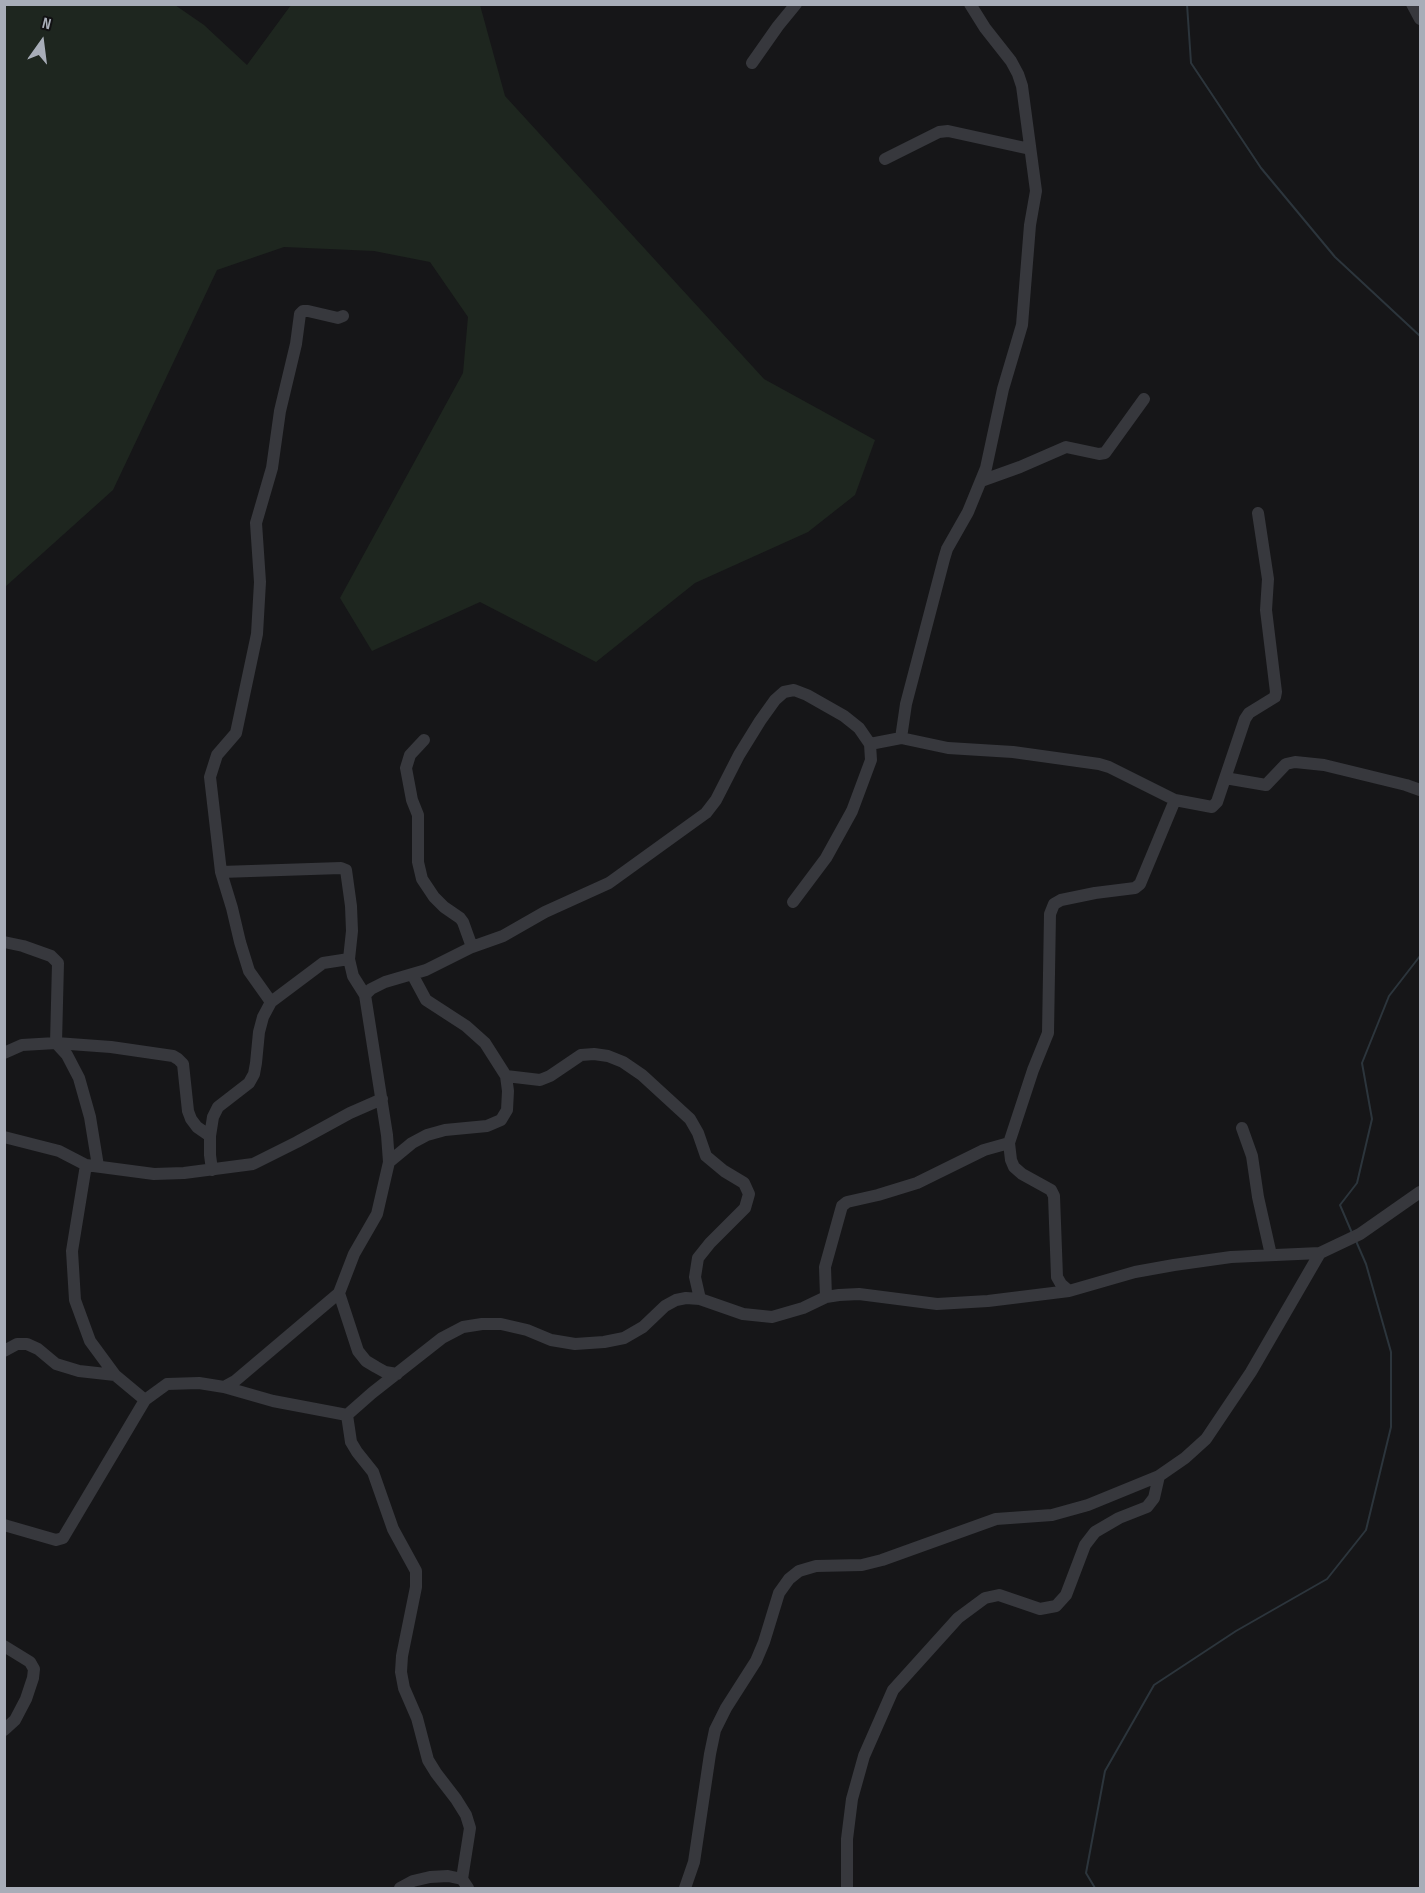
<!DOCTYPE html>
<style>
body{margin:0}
#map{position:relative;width:1425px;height:1893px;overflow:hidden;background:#161618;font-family:"Sofia Sans Condensed",sans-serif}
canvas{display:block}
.frame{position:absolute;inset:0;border:6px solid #a8adb8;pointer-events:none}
.north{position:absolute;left:12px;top:12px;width:60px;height:60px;-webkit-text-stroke:4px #111113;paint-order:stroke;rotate:14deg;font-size:16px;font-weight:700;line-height:24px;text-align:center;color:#a8adb8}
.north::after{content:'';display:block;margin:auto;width:21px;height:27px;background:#a8adb8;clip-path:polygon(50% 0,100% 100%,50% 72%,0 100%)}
</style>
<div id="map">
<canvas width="1425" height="1893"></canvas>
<div class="frame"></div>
<div class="north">N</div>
</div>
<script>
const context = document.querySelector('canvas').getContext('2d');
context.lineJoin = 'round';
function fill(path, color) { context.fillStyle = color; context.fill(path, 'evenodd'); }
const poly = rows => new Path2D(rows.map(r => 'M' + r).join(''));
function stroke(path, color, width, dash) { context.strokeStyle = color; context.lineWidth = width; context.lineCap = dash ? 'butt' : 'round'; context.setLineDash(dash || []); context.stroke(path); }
fill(poly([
 [5,4,175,5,204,25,247,65,291,5,480,5,505,96,764,379,875,440,855,495,808,532,695,583,596,662,480,602,372,651,340,598,463,373,468,317,430,262,374,251,284,247,217,270,113,490,5,587]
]), '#1e261f');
stroke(poly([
 [1187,4,1191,63,1261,168,1335,257,1420,336],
 [1352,1233,1340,1205,1357,1183,1372,1119,1362,1063,1389,996,1420,956],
 [1095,1888,1086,1873,1105,1771,1154,1685,1236,1631,1327,1579,1366,1530,1391,1427,1391,1352,1366,1264,1356,1241]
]), '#2c353c', 2);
stroke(poly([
 [1412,4,1420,19],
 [752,63,778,26,796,4],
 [885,159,939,132,948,131,1030,149],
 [981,481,1020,467,1066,447,1099,454,1105,453,1144,399],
 [901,738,906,704,944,559,947,549,968,512,986,468,1003,389,1022,325,1030,225,1036,191,1022,86,1018,74,1011,61,985,28,970,4],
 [424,740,410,755,406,768,412,800,418,815,418,862,422,879,434,897,444,907,460,918,463,922,472,947],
 [870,744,901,738,948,748,1013,752,1099,764,1109,767,1175,800,1212,807,1217,802,1245,719,1249,713,1275,697,1276,692,1266,610,1268,579,1258,513],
 [1225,778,1266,785,1286,764,1295,762,1324,765,1406,785,1420,790],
 [221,872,341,868,346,870,351,906,352,931,349,959,353,976,365,995],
 [4,942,23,946,51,956,58,963,56,1043,67,1055,79,1078,90,1117,98,1166],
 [271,1002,249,971,240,942,232,908,221,872,210,777,217,755,236,733,257,634,260,582,256,523,272,468,280,411,296,344,300,314,303,311,308,311,338,318,343,316],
 [4,1053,22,1045,56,1043,111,1047,173,1056,178,1059,183,1064,188,1111,191,1119,197,1127,210,1136],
 [506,1076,540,1080,550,1076,581,1055,594,1054,608,1056,623,1062,642,1075,690,1119,698,1133,706,1156,724,1171,744,1183,749,1194,745,1208,710,1243,698,1258,695,1277,700,1299],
 [1242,1128,1252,1156,1258,1197,1271,1255],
 [4,1137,59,1151,86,1165,72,1251,75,1300,90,1341,115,1375,145,1400],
 [389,1162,412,1143,427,1135,445,1130,487,1126,501,1120,507,1110,508,1091,506,1076,485,1043,466,1026,426,1000,412,974],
 [86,1165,154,1174,184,1173,253,1164,297,1142,350,1113,382,1099],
 [212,1170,210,1155,210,1136,213,1117,218,1107,249,1083,254,1074,256,1063,259,1032,263,1017,271,1002,323,963,349,959],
 [1069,1291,1061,1284,1057,1277,1054,1196,1051,1190,1022,1174,1014,1167,1011,1160,1009,1143,1033,1070,1048,1033,1050,914,1054,904,1061,900,1095,893,1135,888,1140,884,1175,800],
 [826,1297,825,1267,842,1206,847,1202,878,1195,917,1183,984,1150,1009,1143],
 [4,1351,17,1344,27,1344,38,1349,56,1364,79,1371,115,1375],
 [397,1374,385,1372,376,1367,366,1361,358,1351,339,1293,354,1254,377,1214,389,1162,387,1135,365,995,371,989,385,982,426,970,472,947,503,936,545,912,609,883,706,813,716,800,739,755,760,721,775,700,784,692,794,690,807,695,844,716,859,728,870,744,871,760,852,811,826,858,793,902],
 [224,1387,235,1381,339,1293],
 [347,1415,351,1442,357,1452,373,1472,393,1529,416,1571,416,1587,402,1656,401,1672,404,1688,417,1718,428,1760,436,1773,456,1799,466,1815,470,1828,462,1879],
 [4,1525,56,1540,63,1538,145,1400,167,1384,199,1383,224,1387,273,1401,347,1415,372,1393,442,1338,463,1327,482,1324,501,1324,527,1330,551,1340,575,1344,604,1342,624,1338,643,1327,665,1306,676,1300,686,1298,700,1299,743,1314,772,1317,803,1308,826,1297,839,1295,859,1294,937,1304,988,1301,1069,1291,1135,1272,1174,1265,1231,1257,1320,1253],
 [4,1646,30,1662,34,1669,33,1678,26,1699,15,1720,4,1730],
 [400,1888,413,1881,430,1877,448,1876,462,1879,468,1888],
 [685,1888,694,1862,710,1754,715,1730,726,1708,756,1661,764,1642,779,1593,789,1579,799,1571,816,1566,862,1565,882,1560,996,1519,1052,1515,1088,1505,1159,1476,1185,1458,1206,1439,1251,1372,1320,1253,1360,1234,1420,1192],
 [847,1888,847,1839,852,1799,864,1756,893,1690,958,1618,985,1598,999,1595,1040,1609,1056,1606,1066,1595,1085,1545,1095,1532,1119,1518,1147,1507,1154,1498,1159,1476]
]), '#37383d', 12);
</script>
